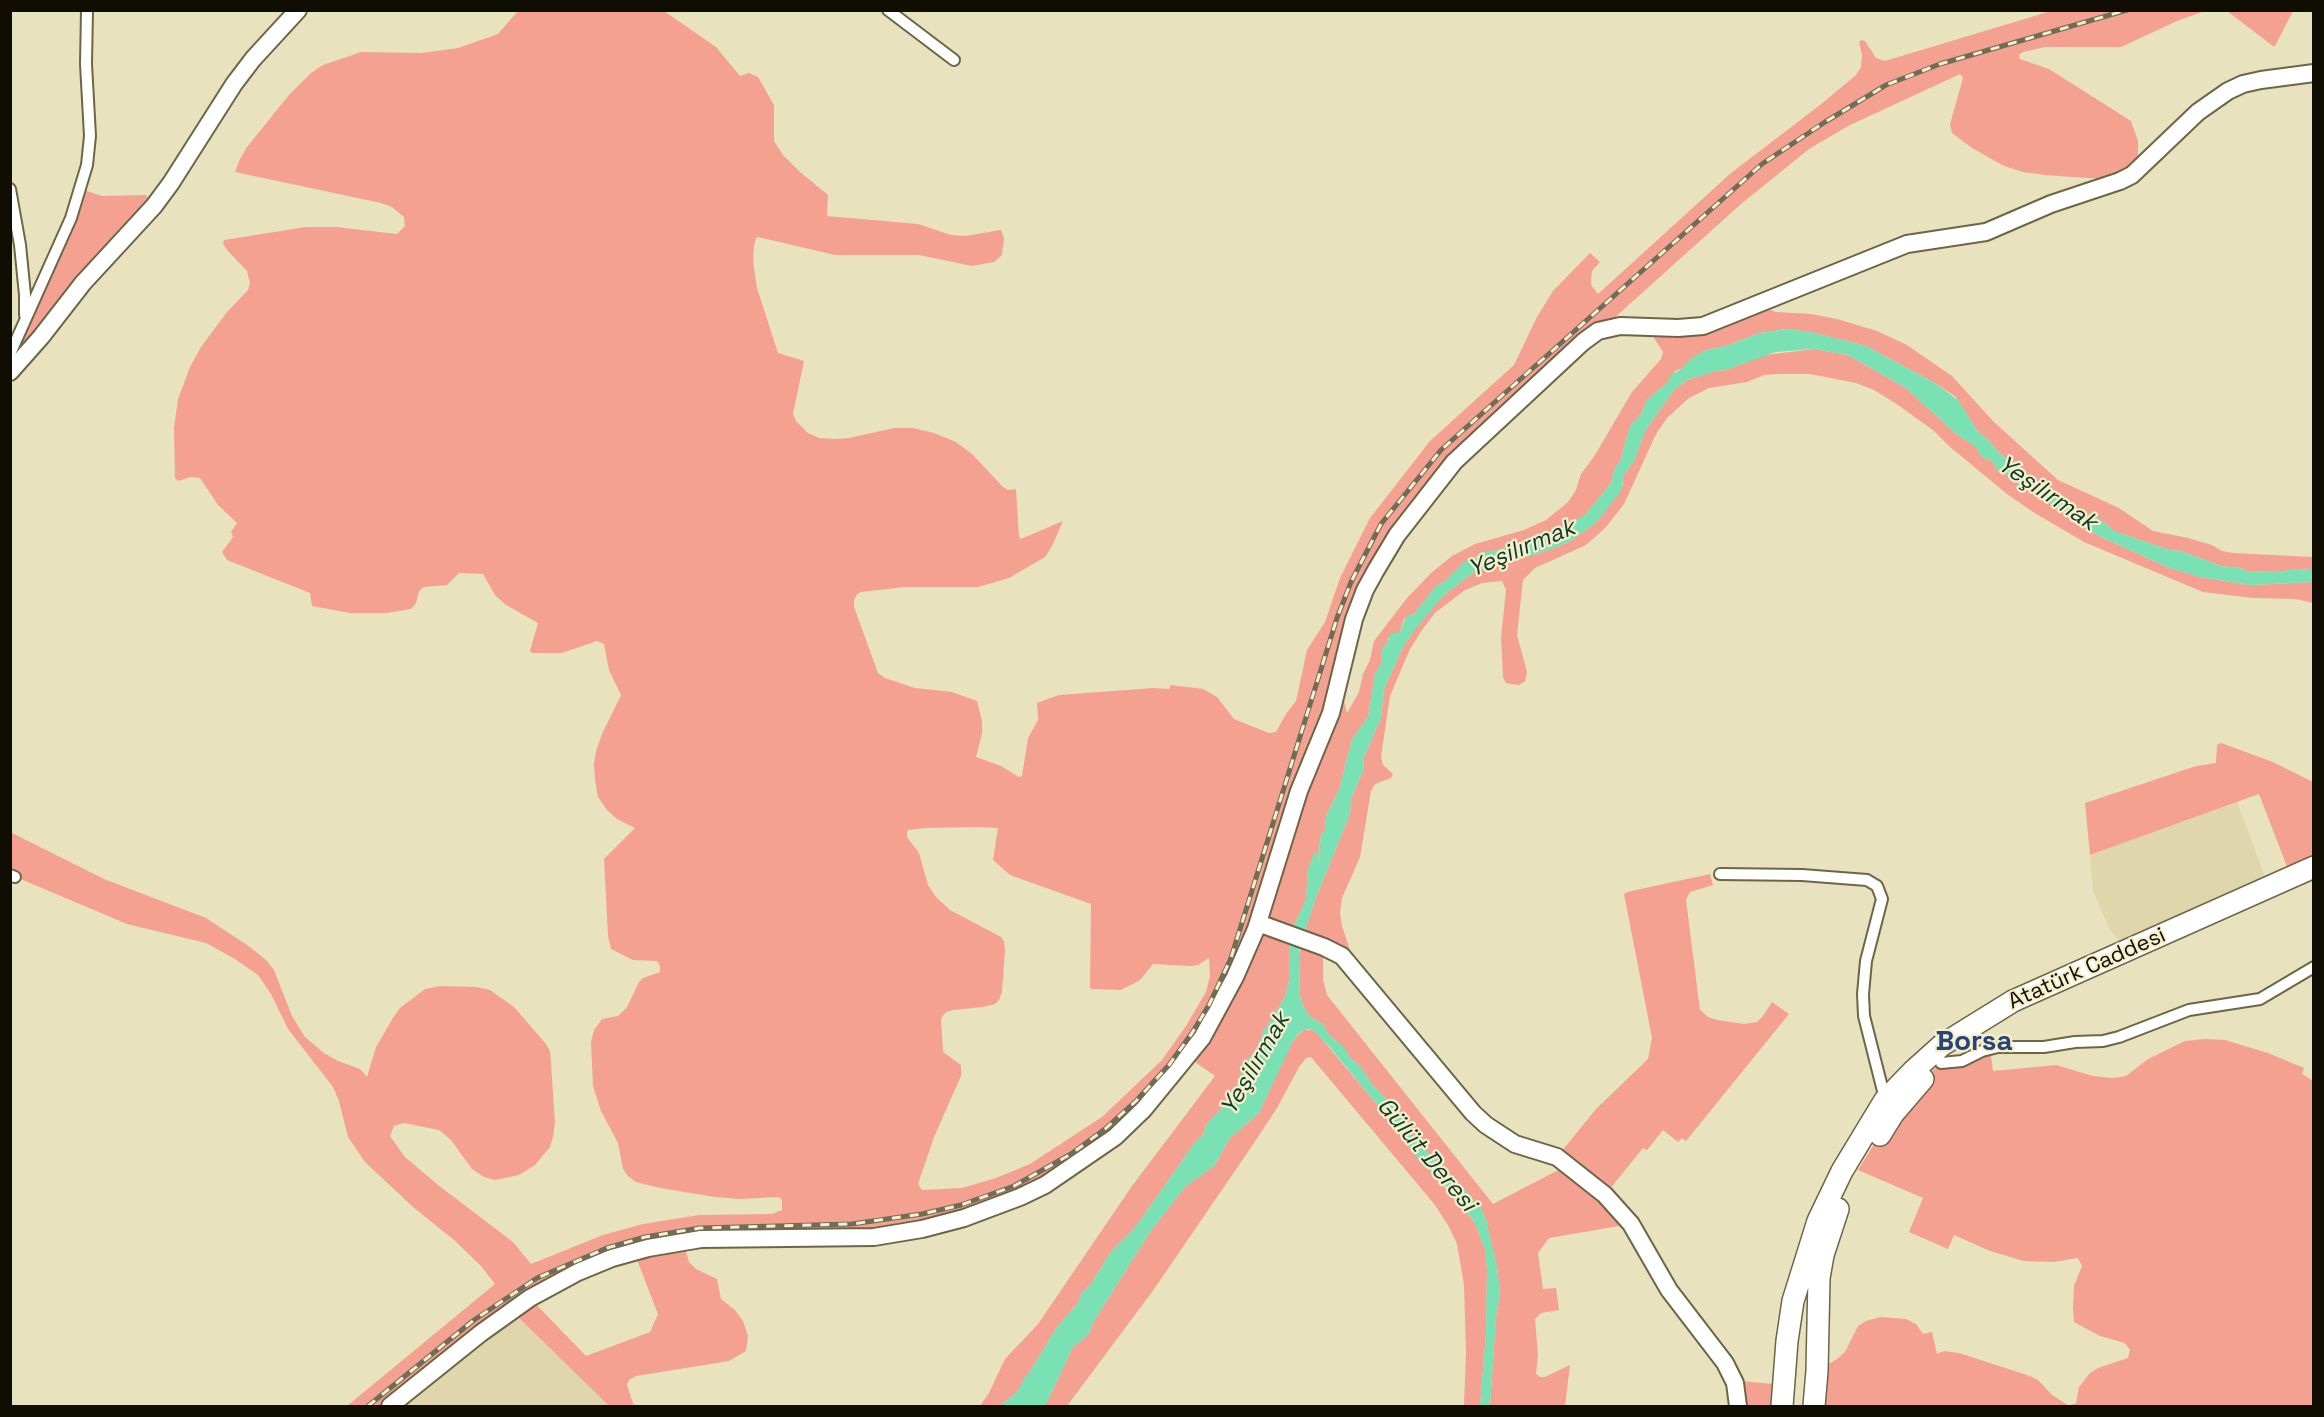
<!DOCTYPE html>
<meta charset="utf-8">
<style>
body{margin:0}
#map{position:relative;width:2324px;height:1417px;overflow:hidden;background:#e9e2be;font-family:"Space Grotesk",sans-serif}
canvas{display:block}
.frame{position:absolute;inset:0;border:12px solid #100d03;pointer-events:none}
</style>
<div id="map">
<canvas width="2324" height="1417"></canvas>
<div class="frame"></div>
</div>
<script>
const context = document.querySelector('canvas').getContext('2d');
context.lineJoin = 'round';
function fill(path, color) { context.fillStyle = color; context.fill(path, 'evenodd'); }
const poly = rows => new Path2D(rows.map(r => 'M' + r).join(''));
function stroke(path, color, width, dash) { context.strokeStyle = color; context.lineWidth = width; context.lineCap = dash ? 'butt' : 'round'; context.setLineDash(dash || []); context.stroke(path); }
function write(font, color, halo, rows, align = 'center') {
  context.font = font + ' "Space Grotesk",sans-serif'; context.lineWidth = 4.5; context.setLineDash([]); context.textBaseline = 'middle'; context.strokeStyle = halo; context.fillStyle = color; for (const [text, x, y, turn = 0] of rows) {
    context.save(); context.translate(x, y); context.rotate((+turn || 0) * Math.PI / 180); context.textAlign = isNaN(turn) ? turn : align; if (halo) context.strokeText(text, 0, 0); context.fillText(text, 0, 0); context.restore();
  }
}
fill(poly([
 [2237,802,2269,887,2126,950,2110,930,2093,891,2090,855],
 [512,1310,609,1406,390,1406]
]), '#e0d6ac');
fill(poly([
 [518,11,664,11,716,47,740,76,749,73,758,77,774,105,774,141,783,155,800,172,828,195,827,216,918,224,951,235,965,236,1001,230,1004,238,1002,255,994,262,972,266,919,255,835,255,758,237,756,238,754,246,753,261,757,288,778,353,804,361,793,414,796,421,808,433,819,438,834,439,849,438,894,428,913,428,934,433,956,442,972,454,1003,487,1008,490,1016,489,1019,537,1021,539,1063,521,1052,546,1045,557,1009,578,978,587,905,587,861,592,857,594,854,600,854,607,878,673,885,678,915,688,952,692,977,701,982,721,982,734,976,757,1001,766,1019,777,1022,776,1028,738,1038,720,1037,703,1059,695,1153,688,1169,689,1171,685,1203,689,1217,697,1234,719,1269,733,1276,732,1286,714,1296,701,1307,650,1325,622,1340,578,1370,518,1430,441,1514,365,1537,317,1553,291,1590,253,1600,262,1592,271,1591,279,1591,285,1598,294,1731,173,1820,105,1856,75,1861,67,1862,55,1859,42,1862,40,1865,41,1876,58,1885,61,2051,11,2205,11,2177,21,2121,47,2045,47,2023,52,2019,55,2020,59,2049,69,2131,121,2138,141,2138,170,2102,179,2045,175,2023,172,2004,166,1972,148,1952,133,1950,124,1963,78,1960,74,1848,126,1809,149,1741,204,1454,462,1365,590,1346,681,1344,701,1347,713,1359,692,1363,674,1370,660,1374,641,1407,598,1431,573,1452,556,1475,544,1524,530,1546,520,1568,502,1576,490,1581,474,1595,455,1632,392,1661,359,1663,352,1654,338,1656,328,1678,328,1758,305,1776,312,1811,314,1837,319,1877,331,1907,345,1952,376,1994,422,2058,480,2119,508,2153,531,2188,538,2212,545,2222,551,2233,553,2313,557,2313,570,2296,569,2278,572,2245,571,2241,568,2221,566,2181,551,2169,550,2114,531,2100,519,2090,516,2060,499,1998,452,1990,442,1976,429,1955,396,1933,382,1866,346,1810,332,1787,329,1760,333,1726,346,1706,350,1693,358,1683,368,1675,371,1667,383,1647,400,1641,414,1630,426,1620,462,1615,468,1611,483,1585,515,1550,535,1498,550,1481,553,1444,582,1436,586,1415,613,1404,619,1400,632,1388,638,1388,642,1382,649,1381,664,1375,674,1368,717,1352,739,1339,790,1326,816,1325,830,1321,834,1317,868,1316,852,1308,869,1306,900,1294,925,1290,941,1289,981,1285,997,1262,1034,1257,1050,1247,1060,1231,1098,1206,1125,1203,1135,1196,1141,1134,1229,1110,1253,1091,1284,1081,1294,1079,1302,1057,1327,1018,1391,1000,1406,980,1406,989,1393,1005,1359,1038,1324,1132,1186,1215,1076,1188,1057,1144,1109,1045,1185,922,1229,685,1241,686,1252,689,1262,696,1269,717,1279,721,1299,735,1310,743,1321,748,1336,746,1351,729,1361,636,1376,629,1380,627,1385,634,1406,609,1406,512,1311,390,1406,347,1406,495,1284,481,1266,454,1240,413,1207,365,1162,348,1137,339,1101,333,1087,288,1029,271,994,258,975,235,959,206,943,127,924,11,875,10,832,104,879,206,918,250,947,266,960,274,970,292,1016,305,1037,324,1053,338,1061,360,1069,367,1077,376,1047,393,1018,400,1008,425,989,440,986,477,987,490,990,514,1007,546,1044,550,1051,551,1063,555,1123,553,1137,550,1147,535,1165,519,1175,495,1180,484,1177,472,1169,451,1140,439,1130,404,1123,394,1126,390,1136,405,1157,438,1185,513,1242,531,1264,603,1235,643,1224,699,1215,772,1214,782,1210,782,1200,779,1197,739,1199,715,1197,660,1188,636,1182,628,1176,623,1169,618,1143,601,1111,593,1086,591,1042,594,1030,602,1019,618,1016,627,1007,639,982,643,978,660,972,660,966,657,961,633,960,611,949,608,936,604,859,635,828,617,819,607,810,598,797,595,780,594,764,596,751,602,734,621,695,609,670,604,644,597,641,562,653,532,653,530,651,538,623,506,605,495,595,483,574,459,573,447,585,424,587,419,591,416,603,411,609,386,613,350,613,312,606,310,593,227,560,222,552,233,537,231,532,237,523,218,505,200,478,191,477,178,481,175,478,174,428,178,399,190,367,201,347,227,312,248,290,250,283,247,271,227,250,223,244,224,240,306,227,336,227,397,234,405,226,404,217,392,207,381,203,235,172,240,159,247,147,289,95,311,73,323,65,361,52,422,53,458,48,498,34],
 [977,827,998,828,993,860,1010,875,1091,904,1090,988,1092,989,1121,990,1140,980,1153,964,1190,966,1198,965,1209,958,1210,976,1206,992,1186,1026,1162,1060,1102,1117,1030,1164,996,1178,962,1188,922,1190,918,1184,934,1137,961,1076,961,1065,943,1052,941,1018,946,1012,953,1010,983,1007,995,1004,999,1000,1002,992,1005,950,1004,941,1001,937,950,910,936,897,928,885,919,853,907,837,907,833,908,830,925,828],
 [634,1252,658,1314,650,1332,586,1356,530,1298],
 [2227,11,2293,10,2293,11,2275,46,2273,46],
 [81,189,102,196,146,195,154,206,11,372,11,354],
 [1814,349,1848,355,1906,388,1955,433,1976,447,1982,457,1992,461,1998,471,2006,474,2024,488,2032,491,2097,535,2167,567,2200,577,2250,585,2313,582,2313,603,2296,599,2253,598,2203,592,2084,542,2033,512,2007,494,1949,446,1934,431,1898,405,1874,390,1856,383,1810,374,1777,374,1764,375,1747,382,1709,388,1689,398,1667,418,1656,434,1624,504,1606,527,1586,545,1535,568,1523,580,1517,635,1527,672,1525,681,1519,685,1511,684,1506,683,1503,677,1501,637,1506,590,1502,581,1482,583,1465,590,1435,613,1422,630,1410,649,1390,696,1381,757,1383,765,1393,774,1391,778,1375,784,1371,791,1360,857,1342,898,1340,913,1342,926,1349,947,1348,949,1345,949,1304,934,1315,900,1350,814,1351,799,1363,771,1364,757,1381,718,1384,689,1402,649,1422,618,1444,595,1474,572,1502,561,1514,560,1540,553,1569,542,1597,522,1623,485,1623,476,1634,461,1645,431,1674,390,1687,380,1716,371,1725,370,1765,355],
 [2221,743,2273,762,2313,782,2313,867,2291,877,2259,794,2090,855,2085,803,2196,766,2216,763,2217,745],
 [1710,874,1713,885,1690,892,1686,900,1700,1010,1708,1017,1717,1020,1744,1024,1757,1022,1763,1016,1772,1002,1789,1014,1686,1141,1682,1138,1678,1142,1663,1130,1647,1150,1643,1148,1605,1195,1631,1224,1549,1238,1538,1253,1543,1289,1556,1288,1559,1310,1541,1313,1535,1319,1538,1355,1536,1374,1540,1377,1545,1377,1570,1365,1565,1406,1490,1406,1496,1317,1500,1293,1497,1267,1486,1220,1482,1210,1458,1182,1416,1142,1395,1108,1372,1084,1360,1066,1351,1059,1342,1046,1328,1034,1323,1024,1310,1017,1303,1006,1300,996,1299,955,1301,944,1323,952,1323,979,1327,995,1493,1204,1568,1165,1557,1157,1596,1109,1648,1059,1652,1038,1624,894,1627,892],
 [1303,1030,1313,1030,1317,1033,1390,1120,1405,1142,1474,1221,1485,1249,1487,1268,1486,1334,1480,1406,1464,1406,1466,1352,1464,1285,1457,1244,1449,1227,1435,1205,1311,1057,1306,1058,1299,1067,1277,1108,1252,1146,1152,1292,1067,1406,1045,1406,1073,1347,1088,1335,1094,1321,1150,1232,1185,1187,1215,1165,1229,1139,1259,1113,1282,1062,1293,1041],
 [2205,1039,2225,1040,2268,1053,2304,1068,2302,1074,2313,1081,2313,1406,1814,1406,1817,1371,1837,1359,1845,1352,1858,1326,1866,1321,1880,1317,1906,1319,1916,1324,1923,1334,1932,1332,1937,1354,1944,1351,1959,1353,2030,1376,2038,1380,2052,1395,2069,1406,2076,1403,2079,1387,2090,1373,2098,1368,2128,1358,2130,1350,2125,1343,2100,1336,2074,1322,2073,1309,2074,1286,2082,1266,2078,1258,2054,1262,2024,1261,1990,1251,1954,1235,1948,1249,1909,1232,1923,1198,1858,1170,1893,1114,1923,1080,1941,1063,1990,1048,1993,1071,2056,1065,2093,1076,2113,1078,2126,1076,2148,1059,2185,1041],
 [1741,1381,1783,1385,1782,1406,1738,1406]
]), '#f4a192');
fill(poly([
 [1787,329,1810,332,1866,346,1933,382,1958,400,1976,429,1990,442,1998,452,2060,499,2090,516,2100,519,2114,531,2169,550,2181,551,2221,566,2241,568,2245,571,2278,572,2296,569,2313,570,2313,582,2250,585,2200,577,2167,567,2097,535,2032,491,2020,486,2006,474,1998,471,1992,461,1982,457,1976,447,1955,433,1906,388,1848,355,1814,349,1776,352,1725,370,1716,371,1687,380,1674,390,1645,431,1634,461,1623,476,1622,490,1597,522,1569,542,1540,553,1514,560,1501,561,1474,572,1444,595,1413,632,1402,649,1384,689,1381,718,1364,757,1363,771,1351,799,1350,814,1315,900,1299,950,1300,996,1303,1006,1310,1017,1323,1024,1328,1034,1343,1046,1351,1059,1360,1066,1372,1084,1395,1108,1416,1142,1458,1182,1482,1210,1486,1220,1497,1267,1500,1293,1496,1317,1490,1406,1480,1406,1486,1334,1487,1268,1485,1249,1474,1221,1449,1190,1419,1160,1390,1120,1328,1045,1313,1030,1309,1029,1301,1031,1293,1041,1259,1113,1229,1139,1215,1165,1185,1187,1150,1232,1094,1321,1088,1335,1073,1347,1045,1406,1000,1406,1018,1391,1024,1378,1029,1373,1057,1327,1079,1302,1081,1294,1091,1284,1110,1253,1134,1229,1196,1141,1203,1135,1206,1125,1230,1099,1247,1060,1257,1050,1262,1034,1285,997,1289,981,1290,941,1294,925,1306,900,1308,869,1316,848,1318,864,1321,834,1325,830,1326,816,1339,790,1352,739,1368,717,1375,674,1381,664,1382,649,1388,642,1390,634,1400,632,1406,617,1415,613,1436,586,1444,582,1464,562,1475,559,1482,552,1498,550,1550,534,1585,515,1611,483,1615,468,1620,462,1630,426,1641,414,1647,400,1667,383,1672,374,1683,368,1690,359,1706,350,1726,346,1760,333]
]), '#7ae1b4');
const street = poly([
 [888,10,954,60],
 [10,189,20,245,25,295,25,315],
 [10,354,71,218,87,165,90,136,86,64,87,10],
 [1720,874,1802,875,1867,880,1877,886,1882,899,1866,961,1863,994,1864,1016,1885,1099],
 [10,875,15,877],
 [1941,1063,1962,1061,1982,1051,1998,1047,2044,1047,2075,1042,2103,1041,2119,1037,2189,1010,2260,999,2314,967]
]);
const secondary = poly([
 [10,372,41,337,83,283,154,206,171,183,234,84,253,59,298,10],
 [1258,923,1324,947,1342,956,1473,1113,1486,1125,1515,1144,1557,1157,1605,1195,1631,1224,1669,1290,1725,1363,1735,1383,1738,1406],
 [390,1406,481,1333,530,1298,578,1272,612,1258,648,1248,701,1239,874,1237,922,1229,964,1218,1020,1197,1045,1185,1115,1137,1144,1109,1202,1038,1235,977,1256,929,1299,791,1331,713,1354,619,1365,590,1376,570,1397,535,1454,462,1583,342,1598,331,1620,326,1678,328,1703,326,1907,244,1986,232,2051,204,2120,181,2132,175,2198,112,2228,91,2243,84,2261,80,2314,73]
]);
const highway = poly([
 [1880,1135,1893,1114,1923,1079],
 [1782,1406,1787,1341,1793,1301,1818,1221,1842,1171,1885,1100,1913,1071,1942,1045,2013,1001,2314,867],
 [1814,1406,1817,1371,1819,1278,1823,1255,1838,1209]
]);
stroke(street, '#6c6646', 14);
stroke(secondary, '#6c6646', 20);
stroke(highway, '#6c6646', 24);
stroke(street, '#fff', 10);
stroke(secondary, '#fff', 16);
stroke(highway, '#fff', 21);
const rail = poly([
 [368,1406,474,1320,537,1278,607,1248,645,1237,700,1228,852,1224,922,1214,961,1205,1014,1186,1071,1154,1105,1129,1136,1101,1169,1065,1192,1033,1209,1005,1231,958,1337,618,1351,582,1381,524,1441,450,1762,164,1825,122,1886,85,1940,64,2127,10]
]);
stroke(rail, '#716c57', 5);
stroke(rail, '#f6efcb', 3, [9]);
write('22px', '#100d03', '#f6efcb', [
 ["Atatürk Caddesi",2087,969,-24]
]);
write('italic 24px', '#0d3b29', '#f6efcb', [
 ["Yeşilırmak",2047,494,34],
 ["Yeşilırmak",1522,549,-23],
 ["Yeşilırmak",1256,1064,-60],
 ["Gülüt Deresi",1426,1155,50]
]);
write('bold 28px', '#28427a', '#f6efcb', [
 ["Borsa",1974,1042]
]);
</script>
